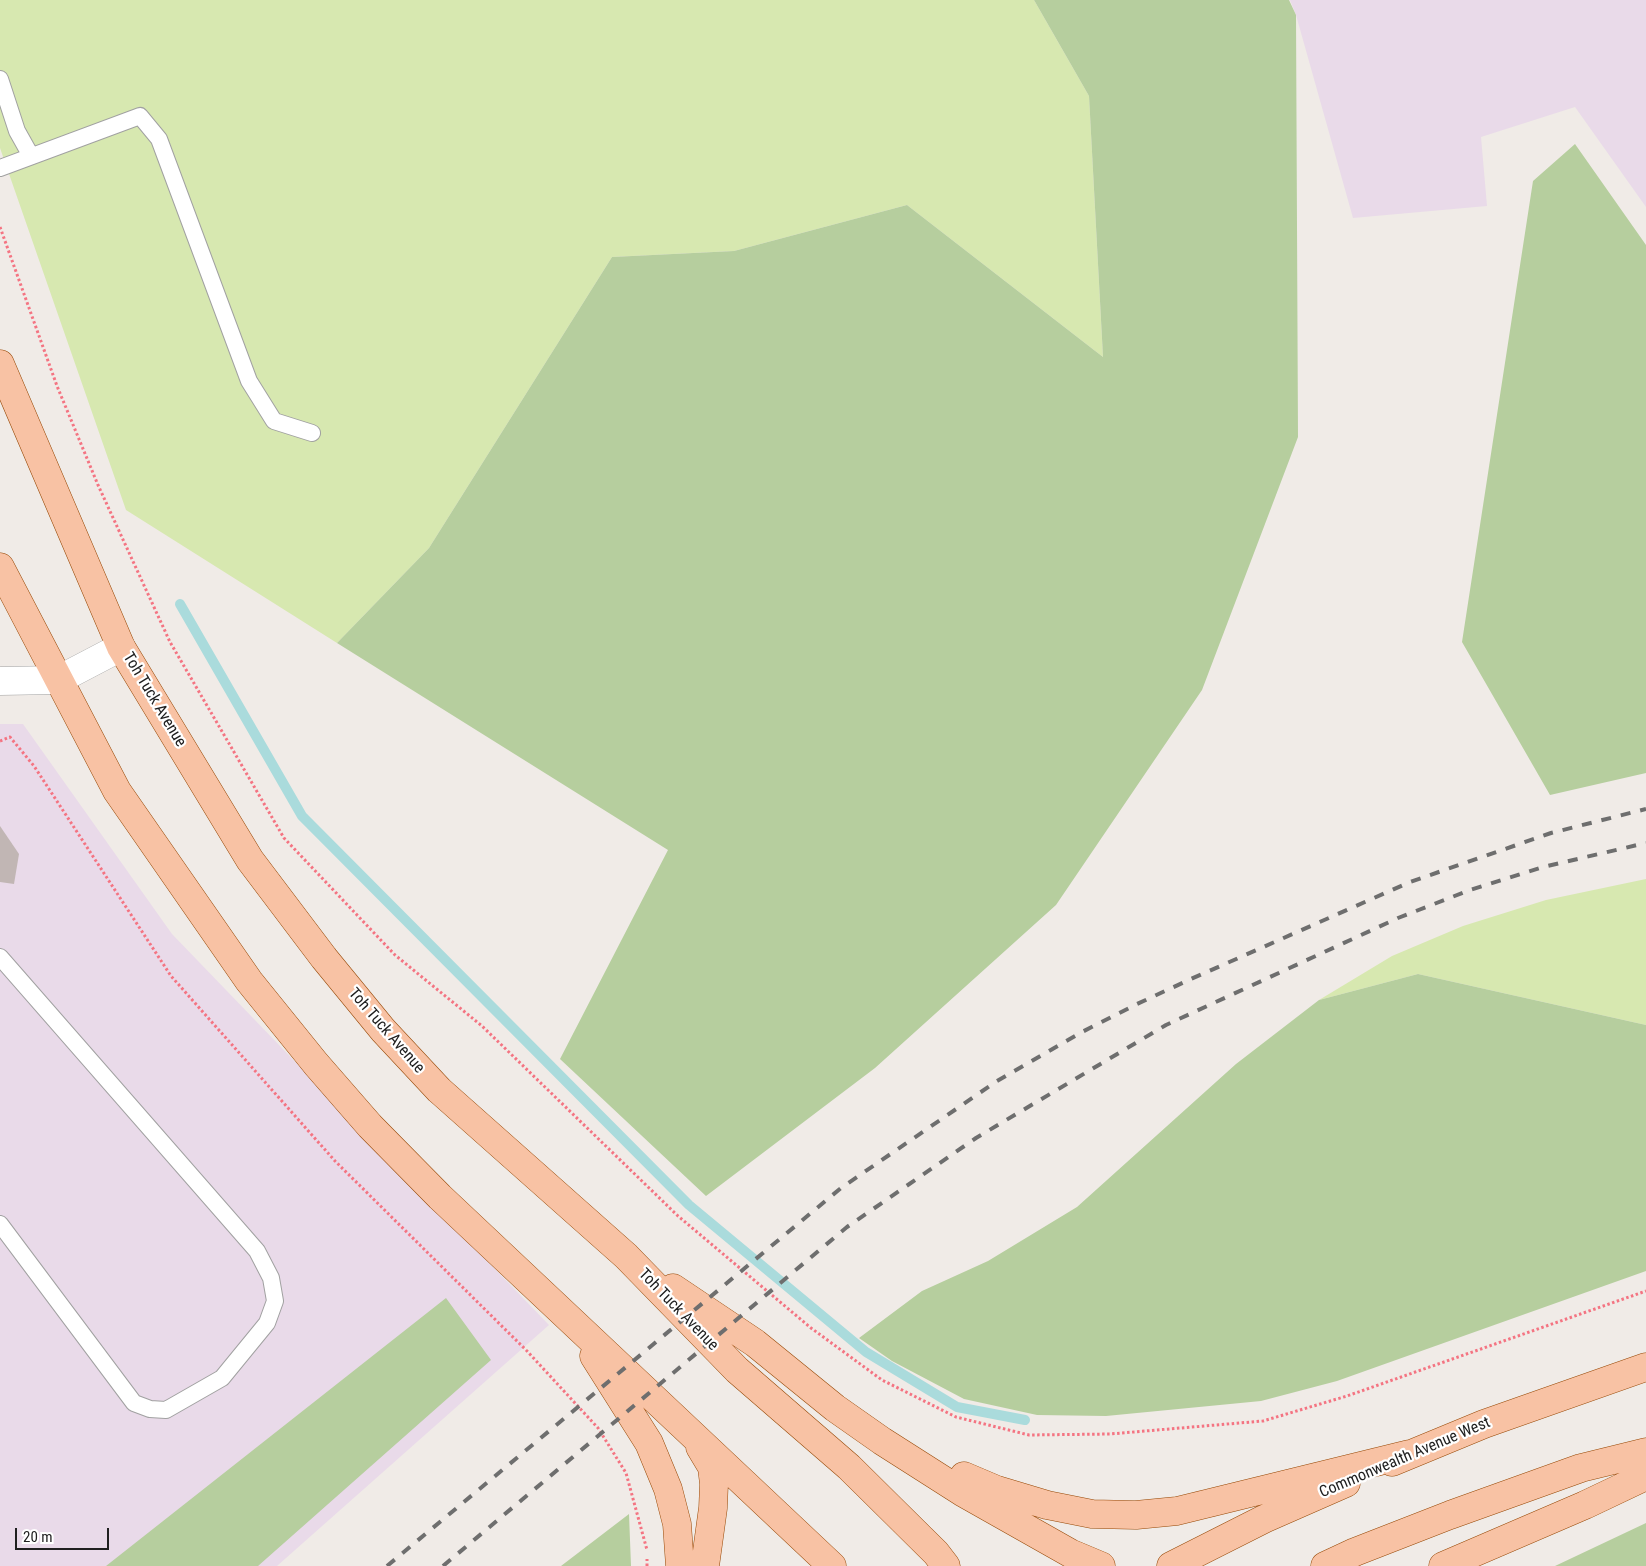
<!DOCTYPE html>
<style>
body{margin:0}
#map{position:relative;width:1646px;height:1566px;overflow:hidden;background:#f0ebe7;font-family:"Roboto Condensed",sans-serif}
canvas{display:block}
.scale{position:absolute;left:15px;top:1528px;width:94px;height:22px;box-sizing:border-box;border:2px solid #202020;border-top:0;padding-left:6px;font-size:15px;line-height:18px;white-space:nowrap;color:#202020;-webkit-text-stroke:4px #fff;paint-order:stroke}
</style>
<div id="map">
<canvas width="1646" height="1566"></canvas>
<div class="scale">20 m</div>
</div>
<script>
const context = document.querySelector('canvas').getContext('2d');
context.lineJoin = 'round';
function fill(path, color) { context.fillStyle = color; context.fill(path, 'evenodd'); }
const poly = rows => new Path2D(rows.map(r => 'M' + r).join(''));
function stroke(path, color, width, dash) { context.strokeStyle = color; context.lineWidth = width; context.lineCap = dash ? 'butt' : 'round'; context.setLineDash(dash || []); context.stroke(path); }
function write(font, color, halo, rows, align = 'center') {
  context.font = font + ' "Roboto Condensed",sans-serif'; context.lineWidth = 4.5; context.setLineDash([]); context.textBaseline = 'middle'; context.strokeStyle = halo; context.fillStyle = color; for (const [text, x, y, turn = 0] of rows) {
    context.save(); context.translate(x, y); context.rotate((+turn || 0) * Math.PI / 180); context.textAlign = isNaN(turn) ? turn : align; if (halo) context.strokeText(text, 0, 0); context.fillText(text, 0, 0); context.restore();
  }
}
fill(poly([
 [1290,0,1646,0,1646,207,1575,107,1481,137,1487,206,1353,218,1296,15],
 [0,724,23,724,172,934,549,1325,277,1566,0,1566]
]), '#e9dae9');
fill(poly([
 [0,0,1034,0,1089,96,1103,357,907,205,734,251,612,257,429,548,337,643,126,510,0,148],
 [1646,879,1646,1025,1418,974,1319,1000,1392,956,1463,926,1546,900]
]), '#d7e8b0');
fill(poly([
 [1034,0,1289,0,1296,15,1298,437,1202,690,1056,905,875,1068,706,1196,560,1059,668,850,337,643,429,548,612,257,734,251,907,205,1103,357,1089,96],
 [1575,144,1646,245,1646,773,1550,795,1462,642,1533,181],
 [1418,974,1646,1025,1646,1271,1337,1381,1261,1401,1106,1416,1037,1415,964,1399,892,1361,859,1338,922,1291,988,1261,1077,1207,1236,1064,1319,1000],
 [446,1298,491,1360,258,1566,106,1566],
 [629,1514,631,1566,561,1566],
 [1646,1523,1646,1566,1555,1566]
]), '#b6ce9e');
stroke(poly([
 [180,604,302,816,689,1205,866,1352,957,1407,1025,1420]
]), '#aadbdc', 10);
fill(poly([
 [0,826,19,854,14,884,0,882]
]), '#c1b6b4');
const service = poly([
 [0,79,17,131,31,156],
 [0,168,140,116,159,139,249,381,274,421,312,433],
 [0,957,257,1251,271,1278,275,1301,267,1323,222,1378,166,1410,150,1409,134,1403,0,1224]
]);
const tertiary = poly([
 [0,681,58,680,121,647]
]);
const primary = poly([
 [0,364,121,647,250,860,324,958,383,1030,439,1090,626,1256,737,1370,849,1467,936,1553,946,1566],
 [0,567,117,791,249,981,316,1064,370,1126,440,1197,832,1566],
 [673,1288,755,1343,835,1408,882,1441,962,1492,1070,1553,1101,1566],
 [594,1356,649,1443,668,1489,677,1524,680,1566],
 [700,1447,712,1467,714,1484,713,1508,705,1566],
 [1392,1462,1484,1424,1646,1367],
 [964,1476,997,1490,1047,1505,1092,1514,1136,1515,1177,1511,1409,1454],
 [1171,1566,1264,1519,1346,1483],
 [1325,1566,1355,1552,1450,1515,1581,1468,1646,1452],
 [1443,1566,1585,1505,1646,1476]
]);
stroke(service, '#a1a1a1', 18);
stroke(tertiary, '#a1a1a1', 29);
stroke(primary, '#964806', 29);
stroke(poly([
 [0,227,57,386,98,485,170,642,284,838,395,955,482,1026,678,1216,811,1328,882,1380,956,1417,1029,1435,1110,1434,1263,1421,1347,1396,1646,1291],
 [0,741,10,737,34,766,171,976,335,1161,527,1351,598,1428,626,1473,647,1550],
 [647,1566,647,1559]
]), '#f47482', 3, [2.5, 2.5]);
stroke(service, '#fff', 16);
stroke(tertiary, '#fff', 28);
stroke(primary, '#f8c2a4', 28);
stroke(poly([
 [387,1566,841,1188,997,1081,1082,1032,1137,1004,1191,979,1410,882,1551,833,1646,809],
 [443,1566,847,1227,976,1138,1166,1025,1398,918,1470,890,1543,867,1646,843]
]), '#6e6e6e', 4, [10, 10]);
write('16px', '#202020', '#fff', [
 ["Toh Tuck Avenue",154,700,59],
 ["Toh Tuck Avenue",386,1031,49],
 ["Toh Tuck Avenue",678,1310,46],
 ["Commonwealth Avenue West",1405,1458,-23]
]);
</script>
